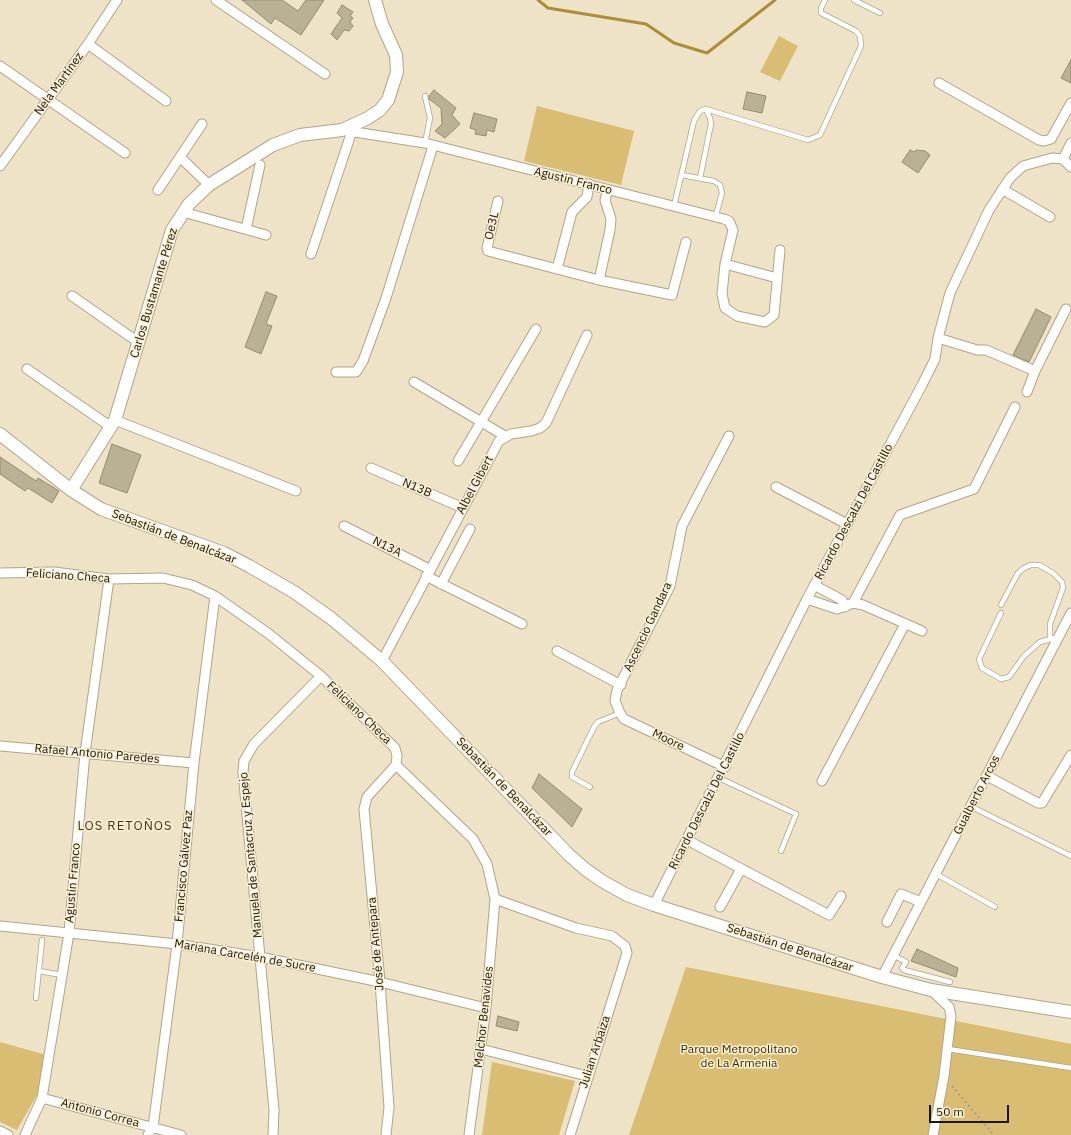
<!DOCTYPE html>
<meta charset="utf-8">
<style>
body{margin:0}
#map{position:relative;width:1071px;height:1135px;overflow:hidden;background:#eee3c6;font-family:"IBM Plex Sans",sans-serif}
canvas{display:block}
.scale{position:absolute;left:929px;top:1105px;width:80px;height:18px;box-sizing:border-box;border:2px solid #19160b;border-top:0;padding-left:5px;font-size:12px;line-height:14px;white-space:nowrap;color:#19160b;-webkit-text-stroke:3px #fbf0d3;paint-order:stroke}
</style>
<div id="map">
<canvas width="1071" height="1135"></canvas>
<div class="scale">50 m</div>
</div>
<script>
const context = document.querySelector('canvas').getContext('2d');
context.lineJoin = 'round';
function fill(path, color) { context.fillStyle = color; context.fill(path, 'evenodd'); }
const poly = rows => new Path2D(rows.map(r => 'M' + r).join(''));
function stroke(path, color, width, dash) { context.strokeStyle = color; context.lineWidth = width; context.lineCap = dash ? 'butt' : 'round'; context.setLineDash(dash || []); context.stroke(path); }
function write(font, color, halo, rows, align = 'center') {
  context.font = font + ' "IBM Plex Sans",sans-serif'; context.lineWidth = 3; context.setLineDash([]); context.textBaseline = 'middle'; context.strokeStyle = halo; context.fillStyle = color; for (const [text, x, y, turn = 0] of rows) {
    context.save(); context.translate(x, y); context.rotate((+turn || 0) * Math.PI / 180); context.textAlign = isNaN(turn) ? turn : align; if (halo) context.strokeText(text, 0, 0); context.fillText(text, 0, 0); context.restore();
  }
}
fill(poly([
 [779,36,798,46,780,81,760,72],
 [537,106,634,131,621,185,524,161],
 [686,967,1071,1044,1071,1135,629,1135],
 [0,1042,46,1055,41,1088,17,1130,0,1122],
 [492,1062,575,1081,559,1135,482,1135]
]), '#d8bd72');
stroke(poly([
 [538,0,548,8,646,24,674,43,707,53,775,0]
]), '#ac8e36', 3);
const building = poly([
 [242,0,282,0,298,11,306,0,324,0,301,35,275,18,271,24,242,0],
 [342,5,353,12,350,16,353,18,350,22,353,26,349,31,344,30,337,40,331,34,342,18,337,13,342,5],
 [1071,60,1071,83,1061,78,1071,60],
 [434,90,456,108,452,115,460,124,445,138,435,131,442,124,441,108,429,99,429,96,434,90],
 [747,92,766,96,762,113,743,109,747,92],
 [474,113,497,119,494,132,487,130,486,136,475,134,476,130,470,128,474,113],
 [910,150,914,152,916,150,925,151,930,155,918,173,902,162,910,150],
 [266,292,277,296,266,324,272,326,261,354,245,347,266,292],
 [1036,309,1051,317,1029,362,1013,355,1036,309],
 [112,444,141,455,127,493,99,483,112,444],
 [0,457,36,481,38,478,59,491,52,503,28,488,25,491,0,474,0,457],
 [539,774,582,809,572,827,532,788,539,774],
 [917,949,958,968,956,977,911,961,917,949],
 [498,1016,519,1022,517,1031,496,1026,498,1016]
]);
fill(building, '#bab094');
stroke(building, '#958b70', 1);
const lane = poly([
 [854,0,880,13],
 [425,96,430,118,425,143],
 [706,109,808,140,820,135,861,46,860,36,856,31,821,13,821,8,825,0],
 [682,175,714,181,720,185,722,193,716,215],
 [700,178,711,124,710,118,706,109],
 [674,206,694,121,700,111,706,109],
 [1001,605,1018,573,1024,568,1031,565,1039,565,1053,573,1062,582,1063,588,1050,624,1050,639],
 [1001,613,979,659,982,668,1001,679,1009,677,1024,656,1040,642,1059,637],
 [719,778,796,814,781,851],
 [590,787,572,777,572,772,594,727,598,722,620,713],
 [972,807,1071,856],
 [936,874,995,907],
 [893,955,906,962,902,968,904,970,950,982],
 [39,971,62,975],
 [36,998,42,940],
 [948,1049,1071,1068]
]);
const street = poly([
 [216,0,325,74],
 [88,44,166,101],
 [0,66,125,153],
 [939,83,1039,140,1044,141,1051,139,1071,103],
 [342,130,425,143,724,219,729,221,733,230,725,264,722,294,725,308,737,316,765,322,774,315,780,250],
 [181,158,209,185],
 [1063,159,1071,143],
 [0,166,88,44,117,0],
 [1002,189,1050,217],
 [158,190,202,124],
 [498,201,487,248,488,251,599,280,672,295,686,242],
 [183,212,266,235],
 [246,229,260,165],
 [311,254,352,131],
 [725,264,777,278],
 [557,269,572,212,587,197,589,184],
 [599,280,610,230,611,219,605,200,608,190],
 [72,296,138,342],
 [938,338,977,350,986,350,1035,371,1066,309],
 [27,369,111,427],
 [336,372,356,372,363,361,386,298,433,146],
 [414,382,505,436],
 [1027,392,1035,371],
 [115,420,296,491],
 [458,461,536,329],
 [371,468,463,508],
 [776,487,847,524],
 [344,526,429,569],
 [0,573,54,572,109,579,163,578,192,585,215,596,269,634,321,676,395,748,397,756,396,765,473,839,487,864,495,899,486,1008,469,1135],
 [426,576,522,624],
 [441,584,470,529],
 [814,585,842,600,845,607],
 [807,599,837,609,853,603,863,605,922,631],
 [853,603,900,515,974,489,1015,407],
 [557,651,621,685],
 [382,661,499,441,511,434,531,431,540,428,546,423,587,335],
 [0,746,194,763],
 [725,767,624,719,620,713,615,701,617,690,670,586,682,526,729,436],
 [987,776,1038,803,1042,803,1071,755],
 [822,781,905,624],
 [687,840,829,915,841,896],
 [495,899,576,928,612,936,625,946,627,953,570,1135],
 [654,905,807,599,922,385,935,359,938,338,950,293,989,210,1010,178,1023,166,1052,158,1063,159,1071,167],
 [720,907,741,869],
 [887,922,901,894,921,902],
 [0,926,177,944,260,957,380,982,486,1008],
 [882,977,1071,613],
 [931,990,949,1007,951,1016,944,1076,933,1135],
 [481,1049,587,1076],
 [42,1098,181,1135],
 [0,1131,8,1135],
 [25,1135,42,1098,69,933,85,753,109,579],
 [148,1135,153,1127,177,944,194,763,215,596],
 [273,1135,274,1110,243,772,244,761,254,744,321,676],
 [386,1135,389,1107,380,982,364,809,367,797,396,765]
]);
const secondary = poly([
 [0,434,71,490,101,509,224,553,249,566,294,592,332,619,382,661,569,855,585,869,602,881,627,895,654,905,882,977,931,990,1071,1012],
 [71,490,115,420,172,230,189,204,209,185,273,145,300,135,342,130,368,118,380,110,388,100,397,72,396,55,382,24,375,0]
]);
stroke(lane, '#b0a58a', 6);
stroke(street, '#b0a58a', 11);
stroke(secondary, '#b0a58a', 14);
stroke(poly([
 [952,1086,994,1135]
]), '#a79f88', 2, [2, 3]);
stroke(lane, '#fff', 4.5);
stroke(street, '#fff', 9);
stroke(secondary, '#fff', 12);
write('12px', '#19160b', '#fbf0d3', [
 ["Nela Martínez",59,84,-54],
 ["Agustin Franco",573,181,14],
 ["Oe3L",492,226,-77],
 ["Carlos Bustamante Pérez",154,293,-73],
 ["Albel Gibert",475,485,-62],
 ["N13B",417,488,23],
 ["Ricardo Descalzi Del Castillo",854,512,-62],
 ["Sebastián de Benalcázar",174,537,21],
 ["N13A",387,547,27],
 ["Feliciano Checa",68,576,4],
 ["Ascencio Gandara",648,627,-65],
 ["Feliciano Checa",359,713,44],
 ["Moore",668,740,26],
 ["Rafael Antonio Paredes",97,754,5],
 ["Sebastián de Benalcázar",504,787,46],
 ["Gualberto Arcos",977,795,-63],
 ["Ricardo Descalzi Del Castillo",707,801,-63],
 ["Manuela de Santacruz y Espejo",251,855,-95],
 ["Francisco Gálvez Paz",184,866,-85],
 ["Agustín Franco",73,883,-85],
 ["José de Antepara",376,944,-95],
 ["Sebastián de Benalcázar",790,948,18],
 ["Mariana Carcelén de Sucre",245,956,10],
 ["Melchor Benavides",484,1017,-84],
 ["Julian Arbaiza",595,1052,-72],
 ["Antonio Correa",100,1113,15]
]);
write('12px', '#372a03', '#fbf0d3', [
 ["Parque Metropolitano",739,1050],
 ["de La Armenia",739,1064]
]);
context.letterSpacing = '1px';
write('13px', '#3e351d', '#fbf0d3', [
 ["LOS RETOÑOS",125,826]
]);
context.letterSpacing = '0px';
</script>
